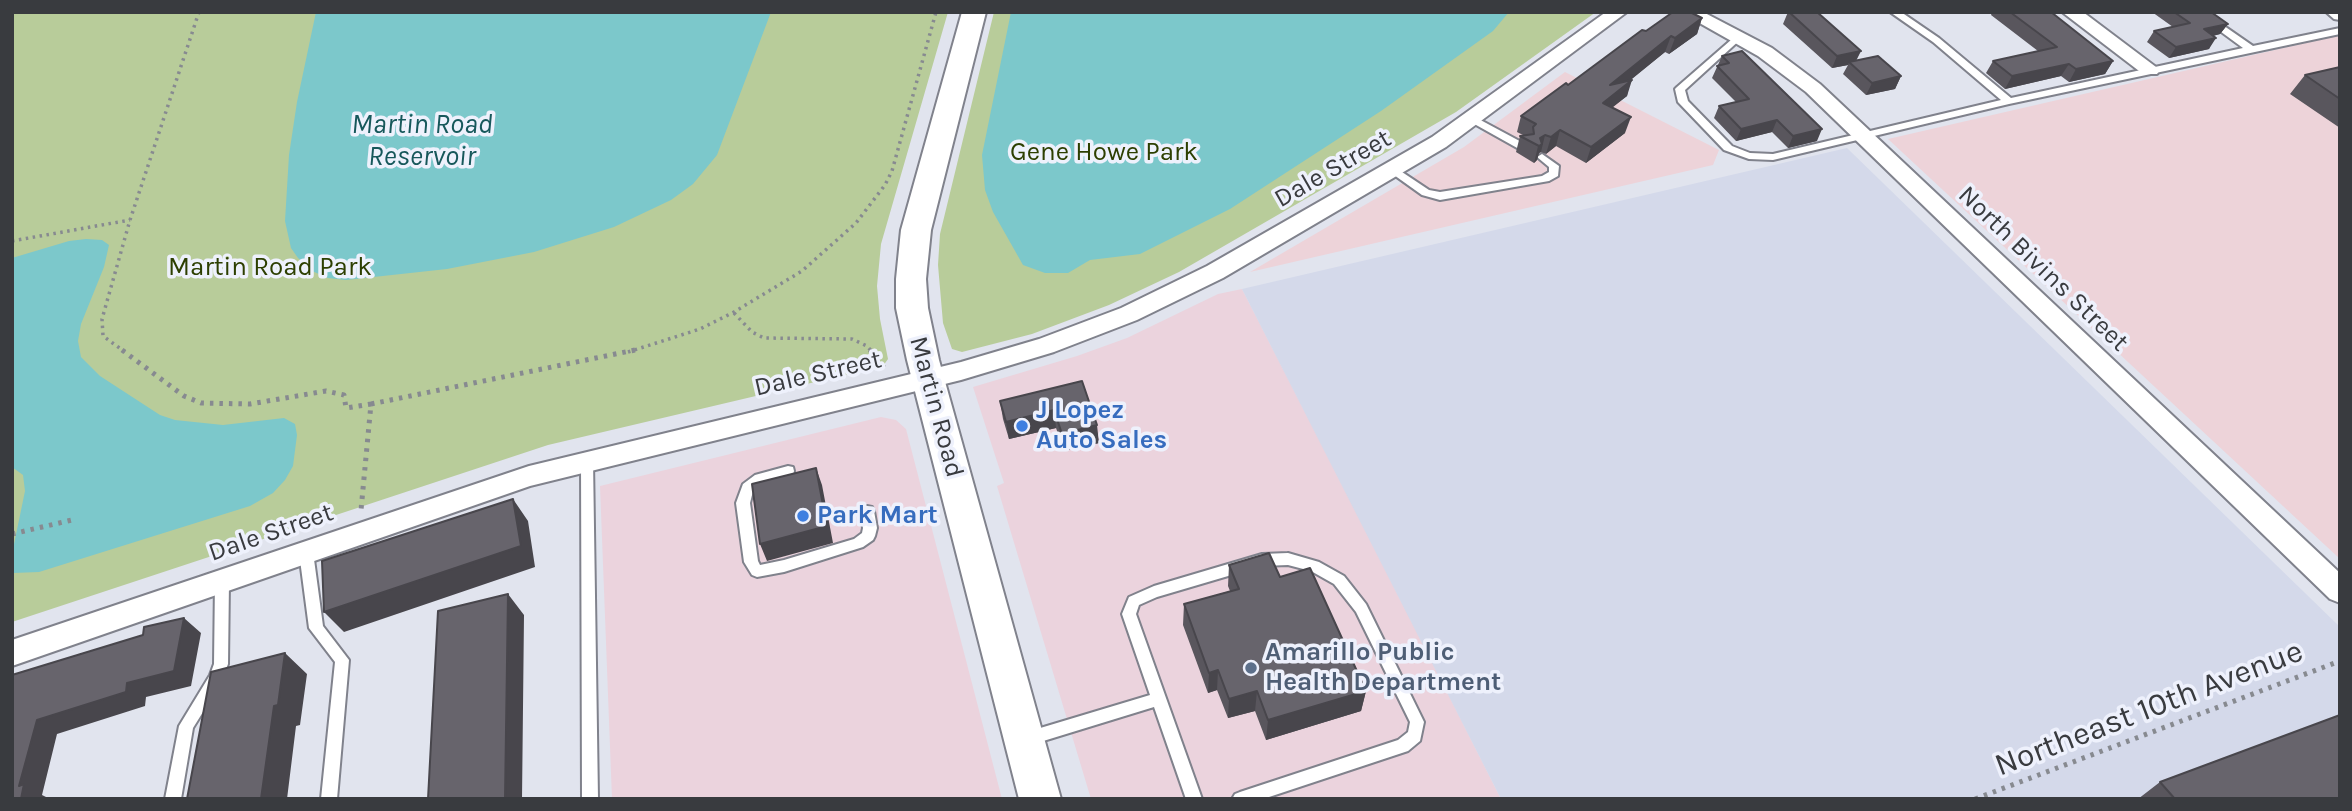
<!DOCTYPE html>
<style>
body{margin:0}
#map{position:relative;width:2352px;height:811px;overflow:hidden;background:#e1e4ee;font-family:Karla,sans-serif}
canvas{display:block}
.frame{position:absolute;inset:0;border:14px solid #393b3f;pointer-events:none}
</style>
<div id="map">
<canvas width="2352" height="811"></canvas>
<div class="frame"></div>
</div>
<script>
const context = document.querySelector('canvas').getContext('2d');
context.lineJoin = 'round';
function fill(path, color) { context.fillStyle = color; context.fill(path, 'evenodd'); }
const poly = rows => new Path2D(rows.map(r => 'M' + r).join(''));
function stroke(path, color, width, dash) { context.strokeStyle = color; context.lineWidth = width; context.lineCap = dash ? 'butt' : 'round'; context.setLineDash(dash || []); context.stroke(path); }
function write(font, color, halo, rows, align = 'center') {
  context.font = font + ' Karla,sans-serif'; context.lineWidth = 7; context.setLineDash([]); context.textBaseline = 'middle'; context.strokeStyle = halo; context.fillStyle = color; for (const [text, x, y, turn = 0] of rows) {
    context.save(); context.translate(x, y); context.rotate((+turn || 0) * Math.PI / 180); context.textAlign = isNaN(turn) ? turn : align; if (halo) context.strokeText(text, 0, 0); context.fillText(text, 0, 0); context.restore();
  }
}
fill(poly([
 [1242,289,1350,499,1501,799,1091,799,997,486,1004,483,973,387,1077,356,1127,338,1218,294],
 [881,417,896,420,906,429,1002,799,612,799,600,486]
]), '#ebd3dd');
fill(poly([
 [1847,148,2340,627,2340,799,1501,799,1242,289]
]), '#d4d9ea');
fill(poly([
 [2340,35,2340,559,1888,139],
 [1565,72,1719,150,1713,165,1250,272,1464,147]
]), '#edd3d9');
fill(poly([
 [12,12,948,12,881,244,877,286,880,319,888,359,883,366,548,445,12,622],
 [994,12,1596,12,1456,112,1179,272,1109,305,1032,334,962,352,952,349,943,323,938,265,940,234]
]), '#b8cc9a');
fill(poly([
 [316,12,771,12,717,155,693,184,671,200,614,227,534,252,447,269,346,280,328,278,312,271,298,258,291,248,285,221,289,155,297,102],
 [1011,12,1509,12,1493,31,1381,111,1230,209,1140,254,1090,260,1068,273,1045,273,1023,265,993,212,985,190,982,155],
 [86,239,102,240,109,245,104,267,81,324,78,341,81,357,100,376,160,415,175,420,223,425,284,418,295,424,297,435,293,466,285,480,273,493,250,506,39,572,13,573,12,554,25,491,23,475,12,467,12,258,69,241]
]), '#7cc8cb');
const lane = poly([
 [1890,12,1901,12,1939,38,2011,98,2243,48,2194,12,2204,12,2253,46,2340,28,2340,34,2009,104,1773,160,1749,159,1724,150,1678,102,1675,89,1677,87,1739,33,1744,36,1742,38,1685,90,1688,101,1732,146,1750,153,1773,154,2001,100,1933,42,1890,12],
 [1473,116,1527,145,1528,147,1527,149,1519,149,1469,121,1469,117,1473,116],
 [1542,154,1559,166,1558,176,1549,181,1440,200,1422,195,1387,170,1392,167,1396,168,1429,190,1440,192,1542,176,1549,172,1549,167,1537,157,1542,154],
 [587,455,591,456,593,460,598,799,582,799,581,460,583,456,587,455],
 [788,466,793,467,794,471,793,475,764,483,753,491,750,503,758,561,760,565,784,560,854,539,862,533,863,528,860,511,862,507,867,506,872,507,874,511,877,528,875,536,873,540,863,547,784,572,757,577,752,575,744,562,736,503,743,484,755,475,788,466],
 [306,546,311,548,313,552,323,626,349,660,337,799,321,799,335,662,309,628,299,552,301,548,306,546],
 [1288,553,1319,562,1344,576,1366,604,1424,722,1420,741,1408,751,1263,799,1232,799,1235,794,1240,792,1398,740,1408,732,1410,722,1356,612,1334,584,1311,571,1288,565,1262,566,1157,597,1139,605,1136,614,1202,799,1186,799,1154,707,1027,746,1022,744,1020,739,1022,734,1027,732,1150,695,1122,614,1129,597,1154,586,1262,554,1288,553],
 [222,575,227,577,229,581,228,664,221,683,193,728,181,799,165,799,179,726,210,675,214,664,215,581,217,577,222,575]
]);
const street = poly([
 [1606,12,1627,12,1446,147,1223,278,1137,320,1054,352,961,380,530,486,12,666,12,640,529,466,961,362,1039,339,1121,308,1207,266,1432,137,1606,12],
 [1680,12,1703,12,1772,48,1820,84,2340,573,2340,603,2330,599,1806,92,1758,56,1680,12],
 [2062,12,2083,12,2160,70,2157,74,2143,74,2062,12],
 [2326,12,2340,12,2340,20,2334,19,2326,12]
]);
const secondary = poly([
 [962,12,986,12,931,230,926,279,928,308,939,360,1061,799,1019,799,907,360,896,308,896,279,901,230,962,12]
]);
stroke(lane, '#80828c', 4);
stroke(street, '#80828c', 4);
stroke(secondary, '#80828c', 4);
stroke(poly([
 [12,241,130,220],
 [734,313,752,332,764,338,852,339,867,346,872,352],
 [125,352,103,336,102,319,130,220,199,12],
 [628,352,700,329,734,312,802,271,856,223,885,185,892,171,936,12]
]), '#878a90', 3.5, [2.5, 4.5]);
stroke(poly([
 [122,350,184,396,201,403,250,404,326,391,344,395,346,408,371,404,361,510],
 [870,350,885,369],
 [371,404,635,350],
 [12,534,72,520],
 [1975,799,2340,661]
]), '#878a90', 5, [3.5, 6]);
fill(lane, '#fff');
fill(street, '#fff');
fill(secondary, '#fff');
fill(poly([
 [1788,12,1817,12,1856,60,1901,76,1895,89,1866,95,1843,74,1848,65,1832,68,1783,24],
 [1992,12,2051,12,2113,61,2105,74,2069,82,2061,76,2005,89,1986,73,1993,61,2038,51,1991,15],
 [2152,12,2211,12,2228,24,2220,34,2213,36,2209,49,2169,58,2147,42,2154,31,2173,27],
 [1702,18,1697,34,1669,54,1665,52,1630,80,1627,96,1612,107,1625,133,1586,163,1556,146,1546,154,1541,152,1539,153,1537,160,1534,163,1516,152,1520,136,1523,135,1517,132,1521,116,1568,85,1646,31],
 [1722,56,1817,141,1788,148,1772,132,1736,141,1714,118,1719,106,1736,102,1712,78],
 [2340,67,2340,128,2290,94,2305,75],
 [1082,381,1099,443,1064,451,1056,428,1009,439,1003,419,1000,401],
 [1229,565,1280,577,1366,691,1361,711,1266,740,1255,711,1228,718,1217,690,1208,693,1183,625,1184,604,1230,591,1228,586],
 [2160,782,2340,799,2138,799]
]), '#59565d');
fill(poly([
 [1702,18,1697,34,1669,54,1675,38],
 [2228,24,2220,34,2196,40,2204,29],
 [1671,36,1665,52,1605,101,1610,85],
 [2216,38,2209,49,2169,58,2176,47],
 [1861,51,1855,63,1849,62,1848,65,1832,68,1837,56],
 [2113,61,2105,74,2069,82,2076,69],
 [2069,64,2061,76,2005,89,2012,76],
 [1901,76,1895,89,1866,95,1872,83],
 [1632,80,1627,96,1598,119,1603,103],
 [1631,117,1625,133,1586,163,1591,147],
 [1777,120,1772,132,1736,141,1741,129],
 [1822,129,1817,141,1788,148,1793,136],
 [1560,130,1556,146,1546,154,1551,137],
 [1545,135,1541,152,1539,153,1537,160,1534,163,1540,138],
 [1054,410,1056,428,1009,439,1006,422],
 [1097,425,1099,443,1064,451,1062,434],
 [816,468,822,485,833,543,767,561,760,544],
 [513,499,528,521,535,567,344,632,324,612],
 [508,594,524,615,522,799,505,799],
 [184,618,201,633,191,686,146,697,145,706,57,734,42,795,46,797,46,799,21,799,19,786,37,720,127,683],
 [285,653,307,674,300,725,296,726,287,799,261,799,274,706],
 [1218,670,1217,690,1208,693,1209,673],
 [1257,691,1255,711,1228,718,1229,699],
 [1366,691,1361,711,1266,740,1268,720]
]), '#48464c');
const building = poly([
 [1673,12,1690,12,1702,18,1675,38,1671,36,1610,85,1632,80,1603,103,1631,117,1591,147,1560,130,1551,137,1545,135,1540,138,1542,144,1539,146,1520,136,1534,134,1533,127,1536,124,1521,116,1566,83,1568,85,1642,30,1646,31,1673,12],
 [1789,12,1817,12,1861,51,1837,56,1789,12],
 [2010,12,2051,12,2113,61,2076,69,2069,64,2012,76,1993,61,2057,47,2010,12],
 [2174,12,2211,12,2228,24,2204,29,2216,38,2176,47,2154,31,2190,23,2174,12],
 [1742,51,1822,129,1793,136,1777,120,1741,129,1719,106,1749,99,1717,66,1729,63,1722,56,1742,51],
 [1878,56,1901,76,1872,83,1849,62,1878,56],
 [2340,67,2340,99,2305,75,2340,67],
 [1082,381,1097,425,1062,434,1054,410,1006,422,1000,401,1082,381],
 [816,468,827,526,760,544,752,484,816,468],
 [513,499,521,546,324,612,322,561,513,499],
 [1269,553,1280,577,1310,568,1366,691,1268,720,1257,691,1229,699,1218,670,1209,673,1184,604,1239,589,1229,565,1269,553],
 [508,594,505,799,428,799,438,611,508,594],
 [184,618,174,671,127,683,126,692,37,720,19,786,24,784,21,799,12,799,12,675,143,635,144,627,184,618],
 [285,653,278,705,274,706,261,799,187,799,211,672,285,653],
 [2340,715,2340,799,2175,799,2160,782,2340,715]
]);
fill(building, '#67646c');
stroke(building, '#48464c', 2);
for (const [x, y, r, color] of [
 [1022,426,7,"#3f7fe0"],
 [803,516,7,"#3f7fe0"],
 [1251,668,7,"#5c6f8a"]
]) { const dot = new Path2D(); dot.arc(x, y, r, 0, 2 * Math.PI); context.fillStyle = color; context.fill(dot); stroke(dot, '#eef1fc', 2.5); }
write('26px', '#2d3f01', '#eef1fc', [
 ["Gene Howe Park",1104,153],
 ["Martin Road Park",270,268]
]);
write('26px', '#393b3f', '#eef1fc', [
 ["Dale Street",1333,169,-30],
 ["North Bivins Street",2043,269,44],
 ["Dale Street",818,374,-13],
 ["Martin Road",936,407,75],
 ["Dale Street",271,533,-19]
]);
write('bold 26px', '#366cbe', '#eef1fc', [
 ["J Lopez",1036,411],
 ["Auto Sales",1036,441],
 ["Park Mart",817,516]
], 'left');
write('bold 26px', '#4e5e75', '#eef1fc', [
 ["Amarillo Public",1265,653],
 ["Health Department",1265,683]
], 'left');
write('italic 28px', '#17585b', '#eef1fc', [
 ["Martin Road",422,125],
 ["Reservoir",422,157]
]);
write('32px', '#393b3f', '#eef1fc', [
 ["Northeast 10th Avenue",2149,709,-21]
]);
</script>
